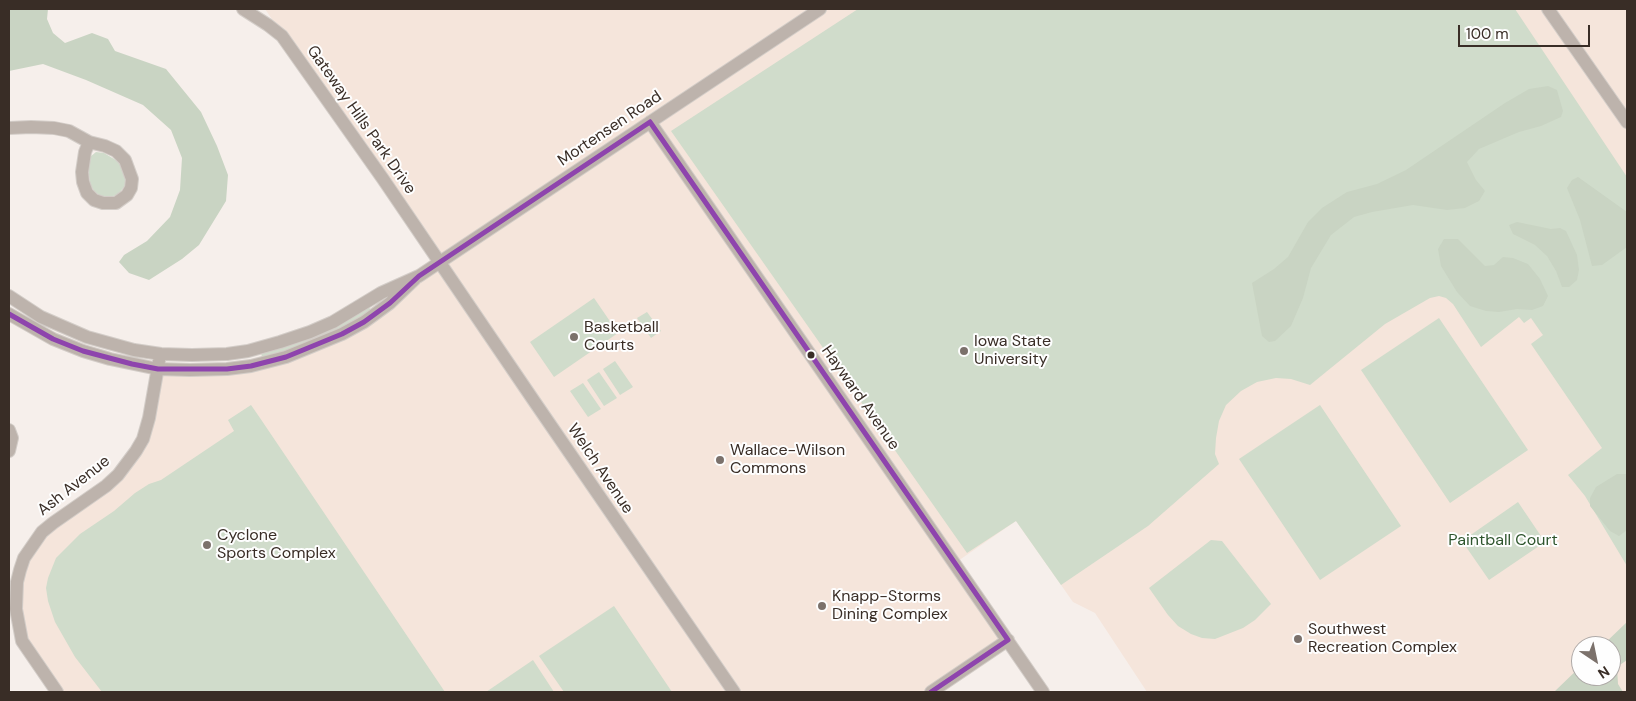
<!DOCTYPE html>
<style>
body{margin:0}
#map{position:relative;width:1636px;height:701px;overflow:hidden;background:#f6efeb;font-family:"DM Sans",sans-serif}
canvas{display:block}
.frame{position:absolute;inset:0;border:10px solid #392d26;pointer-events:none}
.north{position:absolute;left:1571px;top:636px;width:50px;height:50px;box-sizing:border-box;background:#fefefe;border:1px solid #afaaa8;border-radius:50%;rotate:146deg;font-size:14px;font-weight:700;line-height:20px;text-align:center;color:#392d26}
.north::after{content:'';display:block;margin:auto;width:18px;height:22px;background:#7b716b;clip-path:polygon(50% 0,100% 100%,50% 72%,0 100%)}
.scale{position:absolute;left:1458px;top:25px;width:132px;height:22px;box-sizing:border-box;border:2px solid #392d26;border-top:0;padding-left:6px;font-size:15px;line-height:18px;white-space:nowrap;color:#392d26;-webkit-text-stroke:4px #fefefe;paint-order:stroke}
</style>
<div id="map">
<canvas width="1636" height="701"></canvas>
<div class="frame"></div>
<div class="north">N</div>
<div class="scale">100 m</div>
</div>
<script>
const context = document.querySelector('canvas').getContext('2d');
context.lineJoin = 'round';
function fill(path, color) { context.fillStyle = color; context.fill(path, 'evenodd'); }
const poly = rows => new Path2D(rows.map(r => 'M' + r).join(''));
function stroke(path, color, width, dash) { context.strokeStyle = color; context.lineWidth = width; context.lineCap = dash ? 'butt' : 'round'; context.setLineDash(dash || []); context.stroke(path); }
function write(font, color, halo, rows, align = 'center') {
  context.font = font + ' "DM Sans",sans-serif'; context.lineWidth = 4; context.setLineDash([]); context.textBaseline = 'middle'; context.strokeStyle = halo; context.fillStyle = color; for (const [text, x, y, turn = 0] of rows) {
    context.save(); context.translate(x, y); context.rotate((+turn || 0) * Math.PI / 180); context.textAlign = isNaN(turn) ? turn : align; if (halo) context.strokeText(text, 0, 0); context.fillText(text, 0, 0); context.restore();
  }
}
fill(poly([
 [265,9,1627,9,1627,692,1147,692,1095,613,1073,602,1016,521,955,563,1008,640,931,692,57,692,26,648,16,609,32,545,106,486,136,452,158,369,227,369,342,334,439,262],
 [1581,646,1611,646,1611,676,1581,676]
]), '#f5e5db');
fill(poly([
 [858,9,1515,9,1627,177,1627,566,1585,496,1568,475,1602,448,1531,344,1543,335,1540,331,1531,318,1524,323,1519,317,1481,347,1453,304,1446,298,1439,296,1430,298,1385,324,1310,385,1291,379,1276,378,1257,382,1241,391,1226,405,1219,421,1216,438,1215,454,1219,464,1148,526,1061,585,1016,521,967,553,671,131],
 [96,152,104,153,119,162,126,174,126,185,117,195,106,198,100,196,94,191,90,184,88,165,90,157],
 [594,298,618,333,554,377,530,342],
 [369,307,371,311,341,328,288,350,262,357,261,353],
 [647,312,661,331,651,338,637,318],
 [1439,318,1528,450,1450,503,1361,370],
 [615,361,633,387,620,395,603,369],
 [599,372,617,398,604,406,587,380],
 [583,383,601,409,588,417,570,391],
 [251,405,260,418,445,692,102,692,75,657,55,622,48,601,46,588,48,578,56,558,80,534,114,511,135,493,149,484,161,480,234,431,228,420],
 [1320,405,1401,526,1320,580,1239,459],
 [1518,502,1545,542,1489,580,1462,541],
 [1211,540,1222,541,1271,604,1255,620,1243,628,1215,639,1202,638,1191,634,1178,626,1168,615,1149,588],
 [614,606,672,692,564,692,539,656],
 [533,660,554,692,486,692]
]), '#d0dccb');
fill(poly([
 [9,9,48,9,47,19,53,33,65,43,92,33,108,39,115,51,166,69,201,112,217,146,228,175,226,201,199,245,182,259,149,280,129,273,119,262,124,255,147,241,170,217,180,190,182,158,171,130,143,105,86,80,43,64,9,71],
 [1548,86,1557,90,1563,111,1561,117,1541,126,1519,132,1479,149,1467,162,1476,180,1485,191,1479,201,1465,208,1447,210,1413,205,1372,212,1354,217,1331,235,1311,268,1303,298,1291,326,1275,341,1269,342,1262,336,1252,283,1274,269,1288,257,1308,222,1322,208,1347,192,1377,184,1406,170,1505,103,1529,89],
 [1578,177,1627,212,1627,247,1602,265,1592,266,1580,220,1567,188,1572,180],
 [1517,222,1551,229,1560,228,1566,231,1577,255,1579,270,1577,280,1569,287,1562,287,1556,271,1547,256,1535,245,1513,234,1509,225],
 [1444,239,1458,239,1485,266,1494,265,1503,257,1513,258,1528,264,1540,279,1548,296,1543,306,1532,310,1517,309,1499,312,1486,311,1470,306,1457,292,1441,266,1438,249],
 [1617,474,1627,474,1627,530,1619,536,1610,531,1590,506,1590,498,1596,487],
 [1627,622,1627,660,1617,667,1618,684,1623,692,1554,692,1581,666,1581,676,1611,676,1611,646,1602,646]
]), '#c9d4c3');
const minor = poly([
 [243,9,268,25,282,36,383,179,534,401,734,692],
 [1548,9,1627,122],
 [650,122,1043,692],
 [9,128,31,127,54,128,69,131,89,142,105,146,116,151,125,160,132,179,131,188,127,195,116,203,103,203,94,200,87,193,83,182,82,172,85,152,89,142],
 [9,296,41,317,87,337,134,350,161,354,192,355,227,354,248,351,280,342,310,332,333,322,381,293,419,276,820,9],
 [9,314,53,339,83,351,110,359,158,369,190,370,227,369,251,366,286,357,342,334,364,322,390,303,415,279],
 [9,430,12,438,9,451],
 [57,692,22,641,16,609,17,582,20,570,24,558,42,532,53,523,106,486,118,475,136,451,143,439,149,418,159,361],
 [931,692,1008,640]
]);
stroke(minor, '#d3cdc8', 14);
stroke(minor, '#bdb3ac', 12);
stroke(poly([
 [650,122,1008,640],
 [9,314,53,339,83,351,132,364,158,369,227,369,251,366,286,357,342,334,364,322,390,303,419,276,650,122],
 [931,692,1008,640]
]), '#8e44ad', 5);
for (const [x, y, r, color] of [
 [574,337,5,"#7b716b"],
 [964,351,5,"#7b716b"],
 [811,355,4.5,"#392d26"],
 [720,460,5,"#7b716b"],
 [207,545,5,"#7b716b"],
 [822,606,5,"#7b716b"],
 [1298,639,5,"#7b716b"]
]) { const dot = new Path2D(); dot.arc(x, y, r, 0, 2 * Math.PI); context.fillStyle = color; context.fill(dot); stroke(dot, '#fefefe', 2); }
write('16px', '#392d26', '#fefefe', [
 ["Gateway Hills Park Drive",361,120,55],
 ["Mortensen Road",610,129,-34],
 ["Hayward Avenue",860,398,55],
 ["Welch Avenue",600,469,56],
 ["Ash Avenue",74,486,-38]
]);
write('16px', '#392d26', '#fefefe', [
 ["Basketball",584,328],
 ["Courts",584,346],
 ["Iowa State",974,342],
 ["University",974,360],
 ["Wallace-Wilson",730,451],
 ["Commons",730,469],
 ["Cyclone",217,536],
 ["Sports Complex",217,554],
 ["Knapp-Storms",832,597],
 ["Dining Complex",832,615],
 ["Southwest",1308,630],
 ["Recreation Complex",1308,648]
], 'left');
write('16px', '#2e552d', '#fefefe', [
 ["Paintball Court",1503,541]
]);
</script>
